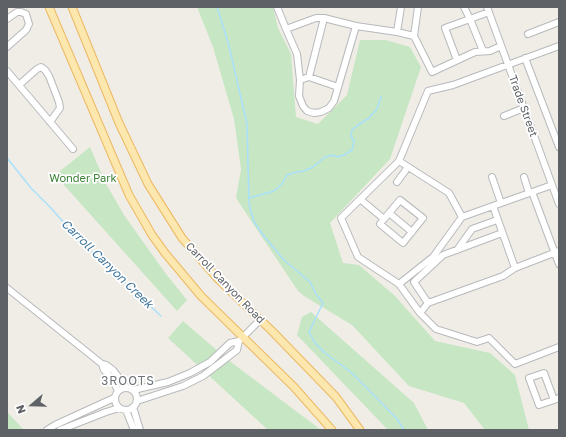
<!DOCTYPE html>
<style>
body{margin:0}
#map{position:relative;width:566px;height:437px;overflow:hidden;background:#f0ede6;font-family:"Golos Text",sans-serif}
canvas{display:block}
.frame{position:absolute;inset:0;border:8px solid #5e6266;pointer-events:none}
.north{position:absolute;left:12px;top:385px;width:40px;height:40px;-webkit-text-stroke:3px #fff;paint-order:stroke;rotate:250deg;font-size:11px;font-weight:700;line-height:16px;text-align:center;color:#5e6266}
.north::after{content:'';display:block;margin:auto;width:14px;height:18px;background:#5e6266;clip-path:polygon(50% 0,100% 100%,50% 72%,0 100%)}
</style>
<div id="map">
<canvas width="566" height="437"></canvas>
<div class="frame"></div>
<div class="north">N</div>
</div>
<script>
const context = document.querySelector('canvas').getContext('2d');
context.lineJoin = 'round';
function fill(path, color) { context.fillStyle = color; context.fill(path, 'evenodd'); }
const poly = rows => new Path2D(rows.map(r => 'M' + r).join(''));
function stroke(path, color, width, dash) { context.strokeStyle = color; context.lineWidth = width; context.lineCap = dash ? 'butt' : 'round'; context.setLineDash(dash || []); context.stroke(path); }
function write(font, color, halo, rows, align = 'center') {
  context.font = font + ' "Golos Text",sans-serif'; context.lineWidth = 3.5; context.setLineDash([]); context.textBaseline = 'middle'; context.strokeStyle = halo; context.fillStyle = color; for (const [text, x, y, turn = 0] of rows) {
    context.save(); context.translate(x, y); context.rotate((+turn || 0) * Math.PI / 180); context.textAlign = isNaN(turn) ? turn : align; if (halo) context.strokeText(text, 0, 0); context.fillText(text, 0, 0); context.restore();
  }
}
fill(poly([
 [197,7,273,7,278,28,291,54,296,117,318,124,347,95,360,40,386,40,410,47,421,67,390,159,330,223,343,263,359,265,395,296,435,341,490,353,515,375,529,430,485,430,464,403,409,386,352,325,304,296,298,291,236,198,241,169,234,119,213,47],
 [90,147,105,182,124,215,166,274,187,300,177,311,55,175],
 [311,312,414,403,428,430,388,430,297,335,302,317],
 [183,321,227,359,321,430,268,430,168,338],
 [7,412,8,413,24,430,7,430]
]), '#c7e6c4');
stroke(poly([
 [217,7,228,42,247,124,249,204,254,222,263,235,284,260,310,282,316,294,323,303,309,332,315,343,325,353,352,373,397,419,404,430],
 [7,158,31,188,51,208,78,239,161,316],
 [249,198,274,191,282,184,287,175,297,172,304,171,313,167,325,157,333,155,338,157,344,155,352,150,354,141,351,136,352,130,358,125,369,118,377,109,381,97]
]), '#aae0fc', 1.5);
const minor = poly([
 [277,7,286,29,316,18,324,18,356,26,397,32,401,7],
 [418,7,414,36,432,72,475,52,490,51,501,46],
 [487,7,559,204],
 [324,18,309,77,300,80,299,96,303,106,307,111,314,113,321,112,329,108,334,101,356,26],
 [7,19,17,12,21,12,26,14,29,24,26,30,7,47],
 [286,29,297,54,300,80],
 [397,32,414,36],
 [528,34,559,22],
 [483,51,470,19,489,12],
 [525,58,559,147],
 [457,60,445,28,470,19,464,7],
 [7,71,73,149],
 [309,77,338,87],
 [19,85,37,69,41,67,45,70,49,76,59,102,60,108,50,122],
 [504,116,524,108],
 [399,161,428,91,453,85,559,46],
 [492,177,501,203],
 [524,177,529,193],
 [397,182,408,167],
 [552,185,462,217,433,257,399,284,420,313,428,303,503,276,515,268,559,251],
 [532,192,559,264],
 [360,199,384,219,400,200,423,218,403,243,380,224,384,219],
 [493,206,515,268],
 [389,213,412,232],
 [457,250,472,229,497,220],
 [399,284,358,257,341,218,399,161,449,193,462,217],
 [7,288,102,364,106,365,113,370,126,387],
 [428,303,414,282,443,255,502,233],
 [420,313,436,329,477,342,489,338,515,364,559,347],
 [102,364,104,370,112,378,118,391],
 '115 399a11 11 0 1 1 22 0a11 11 0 1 1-22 0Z',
 [133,390,168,382,190,373,210,362,230,343,239,341],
 [554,400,544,373,529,378,539,405,554,400,559,398],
 [137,401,183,386,203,376,237,350,239,341,260,320],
 [133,407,140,430],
 [126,410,134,430],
 [47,430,55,425,114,398],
 [60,430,106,412,119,408]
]);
const major = poly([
 [49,7,129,195,152,235,165,253,201,296,294,387,332,430],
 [72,7,119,123,148,184,182,238,218,279,272,331,336,397,360,430]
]);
stroke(minor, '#b7b9bc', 8);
stroke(major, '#edb862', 9);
stroke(minor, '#fff', 6);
stroke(major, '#fce8af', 7);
write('11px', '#5e6266', '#fff', [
 ["Trade Street",523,106,70],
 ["Carroll Canyon Road",225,283,46]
]);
write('11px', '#3c8338', '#fff', [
 ["Wonder Park",83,179]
]);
write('italic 12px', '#40779d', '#fff', [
 ["Carroll Canyon Creek",107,264,44]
]);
context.letterSpacing = '1px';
write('12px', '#6f7478', '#fff', [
 ["3ROOTS",128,381]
]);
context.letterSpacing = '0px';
</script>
